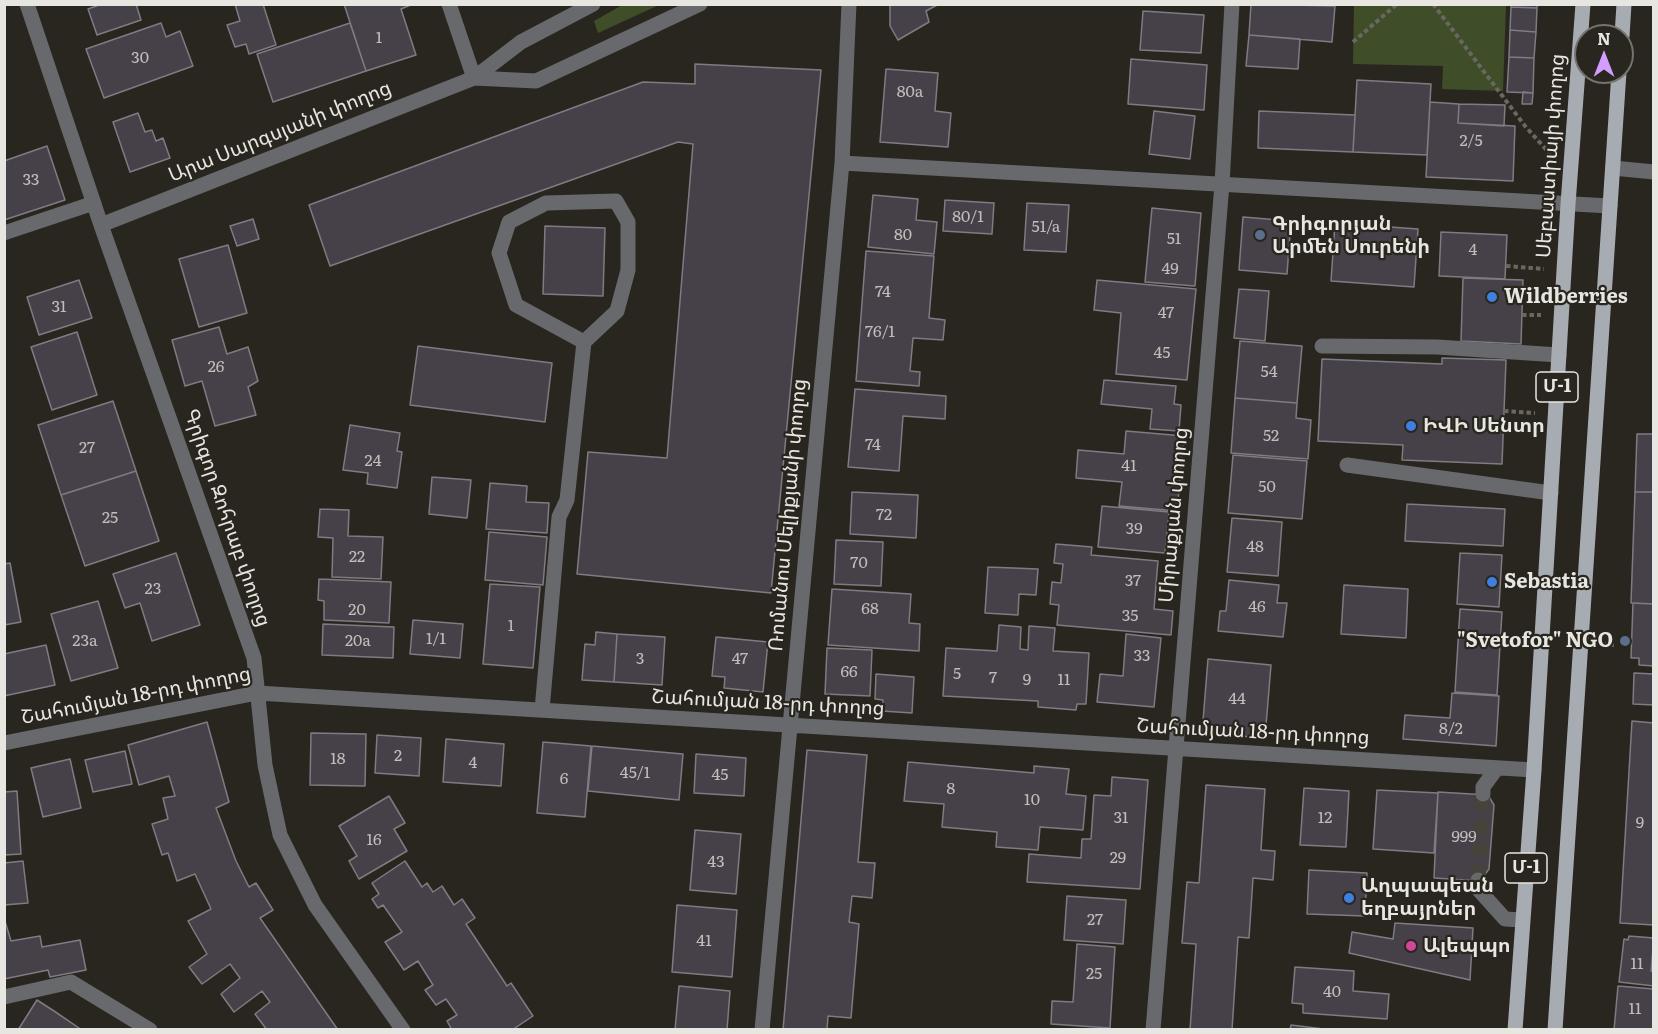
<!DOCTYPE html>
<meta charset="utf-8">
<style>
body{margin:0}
#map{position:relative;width:1658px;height:1034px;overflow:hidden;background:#29261f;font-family:Literata,serif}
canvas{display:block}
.frame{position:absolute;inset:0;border:6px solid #e8e6e1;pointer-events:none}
.north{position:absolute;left:1574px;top:24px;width:60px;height:60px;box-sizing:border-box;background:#29261f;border:2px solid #75736d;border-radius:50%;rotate:0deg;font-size:16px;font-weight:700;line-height:24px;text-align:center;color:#e8e6e1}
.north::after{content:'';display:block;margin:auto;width:21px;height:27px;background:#d19dfe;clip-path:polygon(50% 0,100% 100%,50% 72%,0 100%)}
</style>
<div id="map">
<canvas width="1658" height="1034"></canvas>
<div class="frame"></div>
<div class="north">N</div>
</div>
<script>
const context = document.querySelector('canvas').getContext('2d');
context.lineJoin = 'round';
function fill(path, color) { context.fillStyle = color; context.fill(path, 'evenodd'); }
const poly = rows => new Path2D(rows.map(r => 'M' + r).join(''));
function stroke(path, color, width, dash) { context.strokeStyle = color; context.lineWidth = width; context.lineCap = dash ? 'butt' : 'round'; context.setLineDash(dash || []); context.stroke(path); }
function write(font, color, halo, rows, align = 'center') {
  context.font = font + ' Literata,"Noto Sans Armenian",serif'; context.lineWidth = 4.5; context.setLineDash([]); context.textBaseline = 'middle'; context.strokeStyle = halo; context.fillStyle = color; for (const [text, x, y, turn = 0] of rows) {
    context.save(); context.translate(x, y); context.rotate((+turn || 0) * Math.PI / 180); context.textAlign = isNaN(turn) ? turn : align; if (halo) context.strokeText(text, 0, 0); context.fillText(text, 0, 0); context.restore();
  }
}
fill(poly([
 [624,4,659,5,598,33,594,21],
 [1354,5,1506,5,1503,91,1442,89,1443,66,1353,64]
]), '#3f4e28');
const building = poly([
 [102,4,136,4,141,20,97,35,88,9,102,4],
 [235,4,263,4,276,45,249,54,246,44,235,47,227,25,240,21,235,4],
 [344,4,413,4,401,9,416,55,366,71,344,4],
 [890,4,939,4,926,11,929,22,898,40,890,26,890,4],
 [1251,4,1335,6,1332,42,1249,35,1251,4],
 [1511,4,1537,4,1537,8,1511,7,1511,4],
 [1511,7,1537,8,1536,32,1510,30,1511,7],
 [1143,11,1204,15,1201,53,1140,50,1143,11],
 [161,23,166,37,180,31,193,66,104,98,86,49,161,23],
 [350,23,366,71,273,102,257,54,350,23],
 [1510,30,1536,32,1534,58,1509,57,1510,30],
 [1249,35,1300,39,1298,69,1246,66,1249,35],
 [1509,57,1534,58,1533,93,1507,92,1509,57],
 [1131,59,1207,65,1204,110,1128,104,1131,59],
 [695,64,821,70,771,593,577,574,588,452,667,458,693,144,678,142,330,266,309,205,643,82,695,84,695,64],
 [886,69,938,73,935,111,951,113,948,147,880,142,886,69],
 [1357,80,1431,84,1427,155,1353,152,1357,80],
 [1523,92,1533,93,1532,104,1522,104,1523,92],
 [1430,102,1459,104,1458,123,1515,126,1513,181,1426,177,1430,102],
 [1459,104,1505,105,1504,126,1458,123,1459,104],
 [1154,111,1195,116,1190,159,1149,154,1154,111],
 [1259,111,1355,115,1353,152,1258,148,1259,111],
 [138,113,145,132,152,130,156,141,163,138,170,158,130,172,113,122,138,113],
 [47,146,65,200,4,220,4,161,47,146],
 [873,195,918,199,916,220,937,222,934,254,868,247,873,195],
 [945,200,994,203,992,234,943,231,945,200],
 [1027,203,1069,205,1066,252,1024,250,1027,203],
 [1152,208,1201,213,1195,286,1145,282,1152,208],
 [1243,217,1291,221,1287,274,1239,270,1243,217],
 [253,219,259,239,237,246,230,226,253,219],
 [1335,223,1418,229,1414,287,1331,281,1335,223],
 [545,226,605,228,603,296,543,294,545,226],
 [1441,232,1507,235,1505,279,1439,276,1441,232],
 [228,245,247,313,199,327,179,259,228,245],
 [866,251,934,256,929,318,945,320,943,340,913,338,910,371,920,372,919,386,856,381,866,251],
 [1463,278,1523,280,1521,344,1461,341,1463,278],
 [79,280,92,318,39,335,27,297,79,280],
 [1097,280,1196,289,1187,380,1116,374,1121,313,1094,310,1097,280],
 [1239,289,1269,291,1265,341,1234,338,1239,289],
 [219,327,227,354,248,347,258,381,248,387,256,415,215,426,202,381,185,386,172,340,219,327],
 [77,332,97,395,52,410,31,347,77,332],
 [1240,341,1302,346,1297,403,1235,398,1240,341],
 [418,346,552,363,545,422,410,405,418,346],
 [1442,358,1506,360,1502,464,1402,460,1403,445,1318,441,1322,359,1442,364,1442,358],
 [1104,380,1176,386,1174,404,1181,405,1179,431,1150,429,1152,409,1101,404,1104,380],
 [855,389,946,396,945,419,903,416,899,471,848,467,855,389],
 [1235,398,1297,403,1296,418,1311,420,1308,459,1231,453,1235,398],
 [113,401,136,471,61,495,38,425,113,401],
 [350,425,400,433,397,451,402,452,397,488,367,484,368,473,343,470,350,425],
 [1126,431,1184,436,1177,511,1119,506,1122,482,1076,478,1078,450,1124,454,1126,431],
 [1637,434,1654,434,1654,492,1635,492,1637,434],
 [1233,455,1307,461,1302,519,1228,513,1233,455],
 [136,471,159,541,85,566,61,495,136,471],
 [432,477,471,480,467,518,429,514,432,477],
 [490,483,527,486,526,502,549,503,547,533,486,529,490,483],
 [852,492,918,495,916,538,850,534,852,492],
 [1635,492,1654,492,1654,604,1631,603,1635,492],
 [1407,504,1505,509,1503,546,1405,541,1407,504],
 [1102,506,1169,512,1165,553,1098,547,1102,506],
 [320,509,349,510,348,536,383,537,381,579,332,577,333,538,318,537,320,509],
 [1232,518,1282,522,1278,576,1227,572,1232,518],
 [489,532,547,537,543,585,485,580,489,532],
 [836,540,883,542,881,586,834,584,836,540],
 [1056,544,1092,547,1091,555,1158,561,1154,609,1173,611,1171,635,1057,625,1059,605,1050,604,1052,582,1061,583,1063,564,1054,563,1056,544],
 [176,553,200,625,152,641,140,603,125,608,113,574,176,553],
 [1460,553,1502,555,1499,607,1457,604,1460,553],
 [10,563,21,622,4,625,4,564,10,563],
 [988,567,1038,569,1036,595,1019,594,1018,615,985,613,988,567],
 [319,579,391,582,389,623,324,620,324,601,318,600,319,579],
 [1229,580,1279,585,1277,603,1287,603,1283,637,1218,631,1220,611,1226,611,1229,580],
 [490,584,540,587,533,668,483,664,490,584],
 [1344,585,1408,589,1406,638,1341,634,1344,585],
 [832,589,911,594,909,623,920,624,919,651,828,645,832,589],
 [98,601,118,668,71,681,51,614,98,601],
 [1633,603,1654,604,1654,666,1639,665,1639,658,1631,658,1633,603],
 [1460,609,1502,612,1497,695,1455,692,1460,609],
 [413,620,463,624,460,658,410,654,413,620],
 [323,624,394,627,393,658,322,655,323,624],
 [999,625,1021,627,1020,649,1028,650,1029,626,1055,628,1053,651,1089,653,1086,704,1077,704,1076,710,1038,707,1038,701,943,696,946,648,997,651,999,625],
 [596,632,617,634,614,682,582,680,585,644,595,645,596,632],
 [617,634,665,637,662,685,614,682,617,634],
 [1126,634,1161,638,1154,707,1097,702,1100,674,1123,676,1126,634],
 [716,637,768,642,763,692,724,688,725,677,712,676,716,637],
 [46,645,55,685,4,696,4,654,46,645],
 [827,648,872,650,870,696,825,694,827,648],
 [1208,659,1271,665,1265,738,1202,733,1208,659],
 [1634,673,1654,674,1654,705,1633,704,1634,673],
 [876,674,914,677,912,713,882,711,883,700,875,699,876,674],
 [1452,693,1499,696,1496,746,1403,739,1405,715,1450,718,1452,693],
 [1632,721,1654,723,1654,925,1620,923,1632,721],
 [207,722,229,802,216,808,236,861,249,887,256,883,273,910,260,918,338,1030,267,1030,255,1014,270,1002,262,991,234,1012,221,994,240,978,230,964,202,984,189,967,207,954,188,921,211,909,195,874,177,881,168,853,162,855,152,824,168,819,163,798,175,796,169,776,139,785,128,745,207,722],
 [311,733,366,734,365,786,310,785,311,733],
 [377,735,421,738,419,776,375,773,377,735],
 [446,739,504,744,501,786,443,782,446,739],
 [543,742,591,746,585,817,537,813,543,742],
 [592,746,683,754,679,800,588,791,592,746],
 [807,750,867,755,858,862,875,863,872,898,852,896,849,922,859,924,851,1018,828,1016,827,1030,783,1030,807,750],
 [125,751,132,784,93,792,85,760,125,751],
 [696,754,746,758,744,796,694,793,696,754],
 [70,759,81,808,43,817,31,768,70,759],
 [908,762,1034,773,1034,766,1069,769,1066,794,1086,796,1083,830,1040,827,1038,850,996,847,997,832,942,827,944,804,904,801,908,762],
 [1112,777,1148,780,1140,889,1027,882,1029,854,1081,858,1082,839,1091,839,1094,795,1111,796,1112,777],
 [1206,785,1265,789,1261,850,1275,851,1273,880,1253,878,1249,938,1238,937,1232,1030,1190,1030,1196,944,1182,943,1187,882,1199,883,1206,785],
 [1304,788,1349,791,1346,847,1300,845,1304,788],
 [1377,790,1438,793,1434,853,1373,849,1377,790],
 [17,791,21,854,4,855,4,792,17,791],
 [1438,792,1488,795,1494,805,1489,869,1480,881,1434,878,1438,792],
 [389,796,405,823,394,829,407,851,359,879,349,861,357,856,339,826,389,796],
 [695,830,741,834,736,894,690,890,695,830],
 [23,861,28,903,4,905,4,863,23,861],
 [405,861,422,887,427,883,433,892,442,886,454,905,462,899,475,918,466,924,507,986,511,983,533,1016,512,1030,452,1030,447,1021,457,1015,446,999,436,1005,425,990,433,985,418,961,404,970,385,942,402,932,383,905,378,908,372,899,379,894,372,883,405,861],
 [1309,870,1367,873,1365,916,1307,914,1309,870],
 [1067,896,1126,900,1123,944,1064,940,1067,896],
 [677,905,737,910,732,977,672,972,677,905],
 [4,918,11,941,40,936,42,947,80,940,86,970,50,977,48,970,4,979,4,918],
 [1395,923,1473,928,1470,980,1349,953,1352,932,1393,939,1395,923],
 [1629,936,1654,938,1651,971,1654,972,1654,986,1619,982,1624,939,1628,940,1629,936],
 [1077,944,1115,947,1110,1028,1051,1024,1052,1001,1073,1002,1077,944],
 [1295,967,1354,971,1353,991,1389,994,1387,1019,1303,1013,1303,1004,1292,1003,1295,967],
 [679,986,730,991,727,1030,675,1030,679,986],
 [1618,986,1654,989,1654,1030,1614,1030,1618,986],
 [37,1000,54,1011,82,1030,18,1030,37,1000],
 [1291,1025,1332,1030,1290,1030,1291,1025]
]);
fill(building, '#464148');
stroke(building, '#807b82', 1.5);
stroke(poly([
 [1478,880,1483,794]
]), '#46433c', 15, [15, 8]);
stroke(poly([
 [1433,4,1525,126,1551,155],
 [1353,42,1397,4],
 [1506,266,1544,269],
 [1522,315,1541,315],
 [1504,411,1535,413],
 [1602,644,1614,645]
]), '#6a6761', 4, [4.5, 3]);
stroke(poly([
 [27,4,101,225,254,658,265,765,280,835,315,905,403,1030],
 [449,4,474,78],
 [474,78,536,81,700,4],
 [842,163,1610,206],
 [1613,168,1654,172],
 [101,225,474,78,521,42,593,4],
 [4,233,94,203],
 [1322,346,1437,347,1559,355],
 [1347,465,1551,493],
 [542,710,559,517,567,500,584,342,617,311,628,270,628,222,616,201,546,203,509,222,499,253,516,305,584,342],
 [4,743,257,693,1534,770],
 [1483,794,1483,787,1497,768],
 [1478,880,1478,889,1505,919,1522,920],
 [4,997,71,982,150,1030],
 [762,1030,842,163,849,4],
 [1153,1030,1222,184,1232,4]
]), '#67696c', 15);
stroke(poly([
 [1622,36,1624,4],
 [1515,1030,1534,770,1568,204,1583,4],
 [1555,1030,1619,72]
]), '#a7acb2', 15);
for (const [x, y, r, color] of [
 [1260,235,6,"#5c6f8a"],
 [1492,297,6,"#3f7fe0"],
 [1411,426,6,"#3f7fe0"],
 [1492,582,6,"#3f7fe0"],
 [1625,641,6,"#5c6f8a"],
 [1349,898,6,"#3f7fe0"],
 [1411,946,6,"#d1479c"]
]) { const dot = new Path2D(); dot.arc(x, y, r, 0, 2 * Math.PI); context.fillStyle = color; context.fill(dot); stroke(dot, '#29261f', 2); }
write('16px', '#c0bdbb', null, [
 ["1",379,38],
 ["30",140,58],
 ["80a",910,92],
 ["2/5",1471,141],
 ["33",31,180],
 ["80/1",968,217],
 ["51/a",1046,227],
 ["80",903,235],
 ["51",1174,239],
 ["4",1473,250],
 ["49",1170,269],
 ["74",883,292],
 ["31",59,307],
 ["47",1166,313],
 ["76/1",880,332],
 ["45",1162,353],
 ["26",216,367],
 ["54",1269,372],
 ["52",1271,436],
 ["74",873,445],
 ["27",87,448],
 ["24",373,461],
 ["41",1129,466],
 ["50",1267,487],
 ["72",884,515],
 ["25",110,518],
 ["39",1134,529],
 ["48",1255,547],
 ["22",357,557],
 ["70",859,563],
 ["37",1133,581],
 ["23",153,589],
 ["46",1257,607],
 ["68",870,609],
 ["20",357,610],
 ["35",1130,616],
 ["1",511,626],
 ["1/1",436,639],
 ["23a",85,641],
 ["20a",358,641],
 ["33",1142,656],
 ["3",640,659],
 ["47",740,659],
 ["66",849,672],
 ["5",957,674],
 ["7",993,678],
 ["9",1027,680],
 ["11",1064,680],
 ["44",1237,699],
 ["8/2",1451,729],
 ["2",398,756],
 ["18",338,759],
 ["4",473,763],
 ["45/1",635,773],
 ["45",720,775],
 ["6",564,779],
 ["8",951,789],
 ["10",1032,800],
 ["31",1121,818],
 ["12",1325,818],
 ["9",1640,823],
 ["999",1464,837],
 ["16",374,840],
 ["29",1118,858],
 ["43",716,862],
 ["27",1095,920],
 ["41",704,941],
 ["11",1637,964],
 ["25",1094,974],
 ["40",1332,992],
 ["11",1635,1009]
]);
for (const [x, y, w] of [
 [1557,387,42],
 [1526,868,42]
]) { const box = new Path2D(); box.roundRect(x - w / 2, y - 15, w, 30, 4.5); context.fillStyle = '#29261f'; context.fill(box); stroke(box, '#e8e6e1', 1.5); }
write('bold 18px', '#e8e6e1', null, [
 ["Մ-1",1557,387],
 ["Մ-1",1526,868]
]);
write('20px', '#e8e6e1', '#29261f', [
 ["Արա Սարգսյանի փողոց",280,132,-22],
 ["Սեբաստիայի փողոց",1551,156,-86],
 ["Ռոմանոս Մելիքյանի փողոց",788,515,-85],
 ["Միրաքյան փողոց",1174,515,-85],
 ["Գրիգոր Զոհրաբ փողոց",227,518,71],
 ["Շահումյան 18-րդ փողոց",136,696,-11],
 ["Շահումյան 18-րդ փողոց",768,703,3],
 ["Շահումյան 18-րդ փողոց",1253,732,3]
]);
write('bold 20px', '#e8e6e1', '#29261f', [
 ["Գրիգորյան",1272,224],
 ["Արմեն Սուրենի",1272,247],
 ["Wildberries",1504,297],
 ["ԻՎԻ Սենտր",1423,426],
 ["Sebastia",1504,582],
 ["\"Svetofor\" NGO",1613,641,"right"],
 ["Աղպապեան",1361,886],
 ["եղբայրներ",1361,909],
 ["Ալեպպո",1423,946]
], 'left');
</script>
